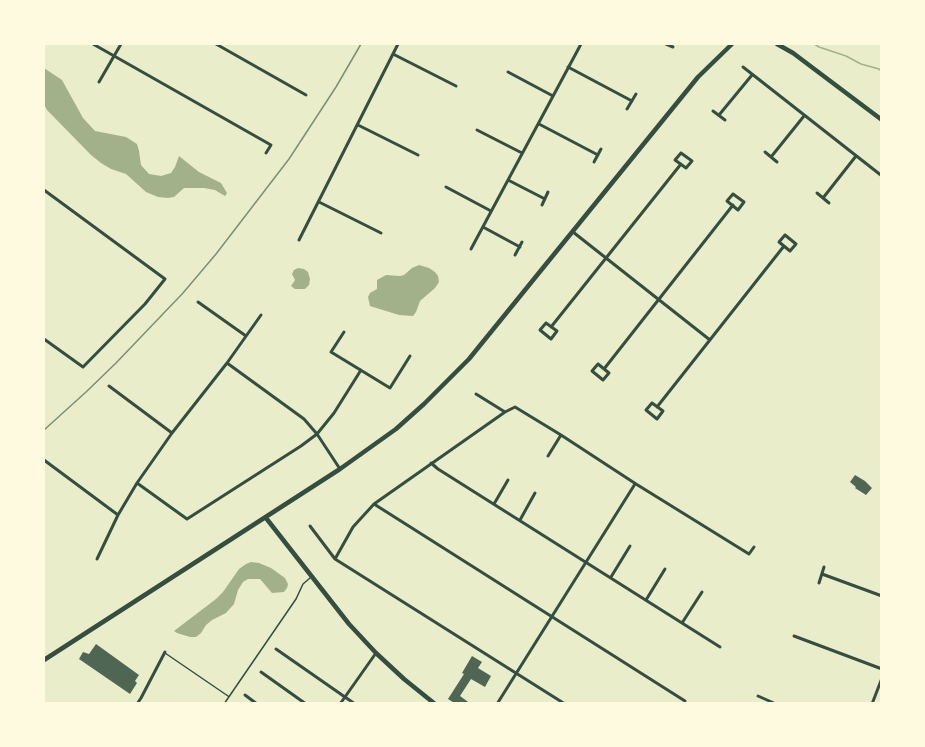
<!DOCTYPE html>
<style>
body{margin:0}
#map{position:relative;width:925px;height:747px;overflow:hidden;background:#e9edc9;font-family:"Libre Baskerville",serif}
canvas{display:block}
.frame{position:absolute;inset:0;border:45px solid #fefae0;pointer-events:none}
</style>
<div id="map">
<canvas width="925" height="747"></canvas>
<div class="frame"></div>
</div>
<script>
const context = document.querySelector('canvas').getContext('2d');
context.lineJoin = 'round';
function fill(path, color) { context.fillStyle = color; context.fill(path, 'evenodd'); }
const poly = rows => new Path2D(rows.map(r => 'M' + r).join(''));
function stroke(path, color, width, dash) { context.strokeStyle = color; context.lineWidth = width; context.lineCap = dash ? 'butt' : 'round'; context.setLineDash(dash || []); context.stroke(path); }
fill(poly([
 [44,68,62,80,83,118,95,131,126,137,137,144,139,151,141,165,149,174,161,176,171,173,175,167,179,156,199,172,221,183,227,193,225,196,215,190,204,188,184,188,174,197,168,198,158,197,146,192,126,174,111,169,101,163,91,155,47,110,44,104],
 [419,265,429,268,435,272,438,276,439,282,435,288,420,301,416,312,413,316,399,315,370,306,368,297,370,293,377,289,377,280,386,275,400,276,404,275,412,268],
 [298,268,304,269,308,272,310,279,309,285,305,289,295,289,291,286,295,280,292,274,294,270],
 [251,562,259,563,271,568,285,578,288,584,287,588,284,592,272,593,260,579,248,579,243,582,238,590,234,604,226,613,212,620,206,625,201,633,196,637,190,637,177,633,174,631,216,599,223,592,239,569,246,564]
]), '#a3b18a');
stroke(poly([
 [814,44,819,47,846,56,861,64,879,69,882,72]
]), '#a3b18a', 1.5);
fill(poly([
 [855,475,865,481,872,488,866,495,855,488,856,487,850,482],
 [96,644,139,675,135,681,137,683,130,694,79,659,83,652,89,654],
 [472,656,482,662,478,668,491,676,485,687,471,679,460,696,471,704,456,704,448,699,464,674,462,673]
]), '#4f6655');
stroke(poly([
 [165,653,228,696],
 [224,704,296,599,303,584,310,578]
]), '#344e41', 1.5);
stroke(poly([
 [93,44,271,145,266,153],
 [216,44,306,95],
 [666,44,673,47],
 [393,54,456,86],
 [568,67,632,101],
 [743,67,882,176],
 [508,72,553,96],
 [99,82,121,44],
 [627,109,636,94],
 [713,111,725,120],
 [719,115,752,75],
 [539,124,598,155],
 [358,125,418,155],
 [477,130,522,153],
 [765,152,777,162],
 [681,153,692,161,686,168,675,160,681,153],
 [771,157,804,116],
 [594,162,601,149],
 [508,180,545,199],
 [446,187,491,211],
 [44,190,165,279,145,304,83,367,44,339],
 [817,193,829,203],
 [733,194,744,202,738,210,727,201,733,194],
 [823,198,856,156],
 [319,202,381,233],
 [542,205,548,192],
 [483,227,520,247],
 [573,232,710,340],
 [785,235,796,244,790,251,779,242,785,235],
 [299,240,398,44],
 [471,249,581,44],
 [515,255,522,242],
 [198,302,246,336],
 [546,323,557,331,551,339,540,330,546,323],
 [551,327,681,164],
 [344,332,331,352,390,388,410,356],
 [227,363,304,419,317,434,340,469],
 [598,364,609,373,603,380,592,371,598,364],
 [604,369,733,205],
 [109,386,172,433],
 [476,394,505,412],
 [652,403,663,411,657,419,646,410,652,403],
 [657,407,784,246],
 [548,456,561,435],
 [44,460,118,515],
 [431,463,438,469,720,647],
 [137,483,187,519,301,446,317,434,334,413,361,370],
 [374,504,685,701],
 [494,504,508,480],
 [520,520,535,493],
 [310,526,335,559,565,704],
 [97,559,118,515,137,483,172,433,227,363,261,315],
 [335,559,353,527,374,504,505,412,515,407,561,435,636,484,749,554,754,547],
 [822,574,882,596],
 [611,577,630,546],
 [819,583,824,567],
 [646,600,665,569],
 [682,623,702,592],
 [794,636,882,669],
 [276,649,355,704],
 [261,672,306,704],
 [245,695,257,704],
 [758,696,776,704],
 [137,704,141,698,165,652],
 [340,704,376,653],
 [497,704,635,484],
 [872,704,882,678]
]), '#344e41', 3);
stroke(poly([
 [777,44,793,53,882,120],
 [266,518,349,624,376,653,404,679,435,704],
 [44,660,340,469,396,429,424,404,469,359,698,77,732,44]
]), '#344e41', 4.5);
stroke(poly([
 [44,430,86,392,116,363,183,293,216,254,289,159,336,87,361,44]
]), '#7c8e77', 1.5);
</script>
